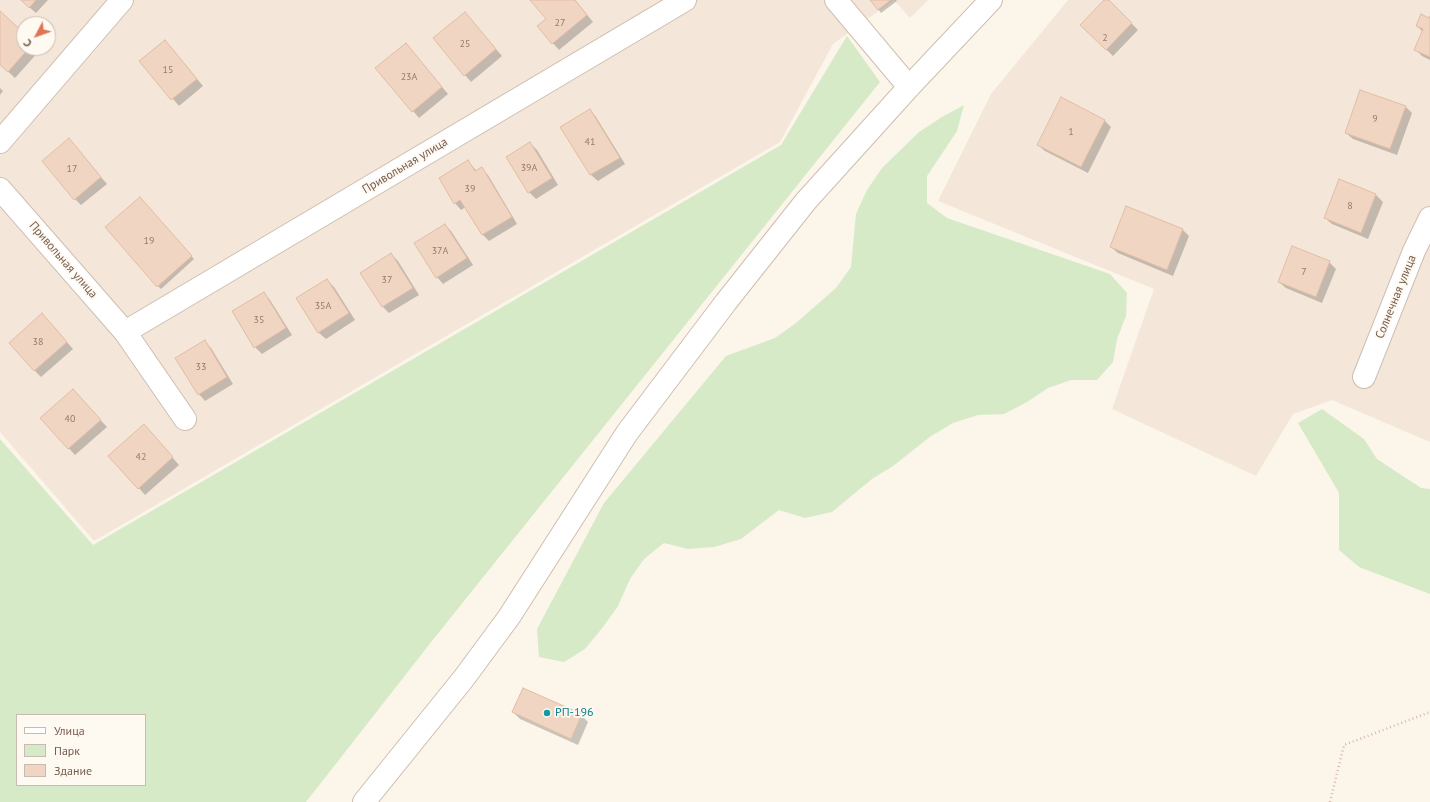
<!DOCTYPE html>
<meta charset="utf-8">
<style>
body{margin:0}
#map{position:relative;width:1430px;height:802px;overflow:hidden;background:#fcf5ea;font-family:"PT Sans",sans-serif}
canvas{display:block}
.legend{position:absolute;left:16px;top:714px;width:130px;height:72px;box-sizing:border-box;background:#fef9f1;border:1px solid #c8bbb0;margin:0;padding:5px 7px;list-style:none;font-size:12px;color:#775d4e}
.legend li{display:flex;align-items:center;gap:8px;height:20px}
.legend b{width:20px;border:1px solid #c8bbb0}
.north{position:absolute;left:16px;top:16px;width:40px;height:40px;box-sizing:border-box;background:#fef9f1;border:1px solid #c8bbb0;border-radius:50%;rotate:229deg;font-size:11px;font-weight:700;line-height:16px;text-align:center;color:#775d4e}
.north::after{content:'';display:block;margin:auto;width:14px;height:18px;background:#e17454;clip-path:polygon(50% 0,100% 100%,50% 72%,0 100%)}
</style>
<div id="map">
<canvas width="1430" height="802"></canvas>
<ul class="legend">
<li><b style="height:5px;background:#fff"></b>Улица</li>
<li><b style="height:11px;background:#d6eac8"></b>Парк</li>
<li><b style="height:11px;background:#f1d5c3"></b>Здание</li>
</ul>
<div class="north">С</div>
</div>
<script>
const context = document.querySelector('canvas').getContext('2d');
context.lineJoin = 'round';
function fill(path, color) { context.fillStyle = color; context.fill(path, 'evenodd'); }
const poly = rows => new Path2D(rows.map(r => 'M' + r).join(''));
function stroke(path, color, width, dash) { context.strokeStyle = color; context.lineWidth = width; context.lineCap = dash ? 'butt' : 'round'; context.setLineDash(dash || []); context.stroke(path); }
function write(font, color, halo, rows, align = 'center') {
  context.font = font + ' "PT Sans",sans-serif'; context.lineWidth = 3.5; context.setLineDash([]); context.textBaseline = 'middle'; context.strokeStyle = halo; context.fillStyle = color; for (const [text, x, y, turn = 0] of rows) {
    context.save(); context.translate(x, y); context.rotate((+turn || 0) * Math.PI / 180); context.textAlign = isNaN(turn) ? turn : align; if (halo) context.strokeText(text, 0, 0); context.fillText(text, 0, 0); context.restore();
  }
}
fill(poly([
 [0,0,928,0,910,18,894,0,833,44,780,142,94,541,0,432],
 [24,24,48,24,48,48,24,48],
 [1068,0,1430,0,1430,442,1332,400,1293,414,1256,476,1112,409,1154,289,938,201,991,94]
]), '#f4e7d9');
fill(poly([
 [847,36,880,82,432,641,306,802,0,802,0,439,93,545,781,145],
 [17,715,145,715,145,785,17,785],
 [964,105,957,131,927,176,927,203,947,218,1110,274,1127,293,1126,316,1117,339,1113,362,1097,380,1071,380,1048,388,1027,402,1004,414,978,415,953,423,931,436,893,466,872,479,832,512,805,518,779,510,741,539,714,547,688,549,664,543,644,559,630,579,618,606,603,627,585,649,564,662,539,657,537,629,604,503,726,356,775,338,796,323,836,288,851,267,856,214,867,190,882,168,919,132,942,117],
 [1322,409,1364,439,1377,459,1421,488,1430,489,1430,594,1359,567,1339,550,1339,493,1298,423]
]), '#d6eac8');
fill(poly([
 [21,0,48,0,36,13],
 [531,0,575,0,593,22,559,50,539,27,547,19],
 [871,0,896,0,897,1,881,13],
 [1105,0,1108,0,1138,30,1113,56,1081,25],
 [0,13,24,34,24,48,38,48,40,50,15,78,0,64],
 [465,13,502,56,471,82,465,75],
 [1430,18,1430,60,1422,56,1415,49,1423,32,1417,26],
 [165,41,203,86,179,106,141,62],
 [406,44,448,94,419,118,377,68],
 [0,88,3,91,0,95],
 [1062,99,1105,121,1111,127,1088,173,1045,151,1038,145],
 [1405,106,1412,113,1397,155,1353,139,1346,133],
 [590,110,596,117,625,164,598,181,591,175,562,127],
 [69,140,107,184,81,205,75,199],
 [530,143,537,150,558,185,536,199,529,192,507,157],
 [468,162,477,171,481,169,488,175,517,224,489,241,482,234,466,207,461,210,455,203],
 [1340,180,1376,195,1383,202,1368,239,1332,224,1325,218],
 [143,201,194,259,161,289,158,286],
 [445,225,451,231,473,265,443,284,437,277],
 [1183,230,1189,236,1173,276,1118,253,1111,247],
 [391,254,398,261,419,295,389,313,383,307,361,273],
 [1329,262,1336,269,1322,303,1286,288,1279,282],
 [327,280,334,287,355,320,326,339,319,333,298,299],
 [264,293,270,300,292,335,262,354,255,347],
 [48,321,73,349,41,377,34,370],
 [204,341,211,348,233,384,205,401,199,394],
 [79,397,107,427,75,455,41,418],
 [150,432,179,465,145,495,139,488],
 [513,712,581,715,588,722,578,745,520,719]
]), '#0003');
const building = poly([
 [21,0,36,0,29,8,21,0],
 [530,0,575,0,587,15,552,44,537,26,546,19,530,0],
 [870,0,891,0,878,10,870,0],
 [1104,0,1109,0,1132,23,1106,50,1080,25,1104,0],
 [0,11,24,33,24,48,29,48,8,72,0,65,0,11],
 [465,12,496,49,464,76,433,38,465,12],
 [1421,14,1429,18,1430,16,1430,57,1414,50,1423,29,1416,26,1421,14],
 [165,40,197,79,171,100,139,61,165,40],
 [406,43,442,87,412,112,375,68,406,43],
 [1360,90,1406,106,1390,149,1345,133,1360,90],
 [1061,97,1105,120,1081,167,1037,145,1061,97],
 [590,109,620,158,590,175,560,127,590,109],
 [69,138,101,177,74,200,42,161,69,138],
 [530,142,552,178,528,193,506,157,530,142],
 [468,160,475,171,482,167,512,217,482,235,460,200,454,204,439,178,468,160],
 [1339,179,1376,194,1361,233,1324,218,1339,179],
 [140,197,192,256,157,287,105,227,140,197],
 [1126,206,1183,229,1167,270,1110,247,1126,206],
 [445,224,467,258,436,278,414,243,445,224],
 [1292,246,1330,261,1316,297,1278,282,1292,246],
 [391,253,413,288,382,307,360,273,391,253],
 [327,279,349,313,318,333,296,298,327,279],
 [264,292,286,328,254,348,232,311,264,292],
 [42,313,67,342,34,371,9,343,42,313],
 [205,340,227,377,198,395,175,358,205,340],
 [73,389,101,420,68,449,40,418,73,389],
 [144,424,173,457,138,489,108,456,144,424],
 [523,688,582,714,571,739,512,712,523,688]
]);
fill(building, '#f1d5c3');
stroke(building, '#e3bca3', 1);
const street = poly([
 [836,0,909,87],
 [0,142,122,0],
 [0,189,125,332,185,419],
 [125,332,685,0],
 [1364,377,1414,251,1430,218],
 [364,802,464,678,509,617,627,433,726,302,806,201,909,87,991,0]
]);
stroke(street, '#cebeb0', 24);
stroke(poly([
 [1330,802,1344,745,1430,712]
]), '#d6b9a5', 2.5, [1, 3]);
stroke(street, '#fff', 22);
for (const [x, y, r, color] of [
 [547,713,4,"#0f9aa8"]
]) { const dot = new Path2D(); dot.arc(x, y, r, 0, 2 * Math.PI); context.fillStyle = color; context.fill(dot); stroke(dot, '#fef9f1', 1.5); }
write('10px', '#967b6b', null, [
 ["27",560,23],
 ["2",1105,38],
 ["25",465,44],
 ["15",168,70],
 ["23А",409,77],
 ["9",1375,119],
 ["1",1071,132],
 ["41",590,142],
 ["39А",529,168],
 ["17",72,169],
 ["39",470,189],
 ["8",1350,206],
 ["19",149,241],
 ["37А",440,251],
 ["7",1304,272],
 ["37",387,280],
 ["35А",323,306],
 ["35",259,320],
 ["38",38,342],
 ["33",201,367],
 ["40",70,419],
 ["42",141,457]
]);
write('12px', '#775d4e', '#fef9f1', [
 ["Привольная улица",405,166,-31],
 ["Привольная улица",63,260,49],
 ["Солнечная улица",1396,297,-68]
]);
write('12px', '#0d838f', '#fef9f1', [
 ["РП-196",555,713]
], 'left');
</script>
